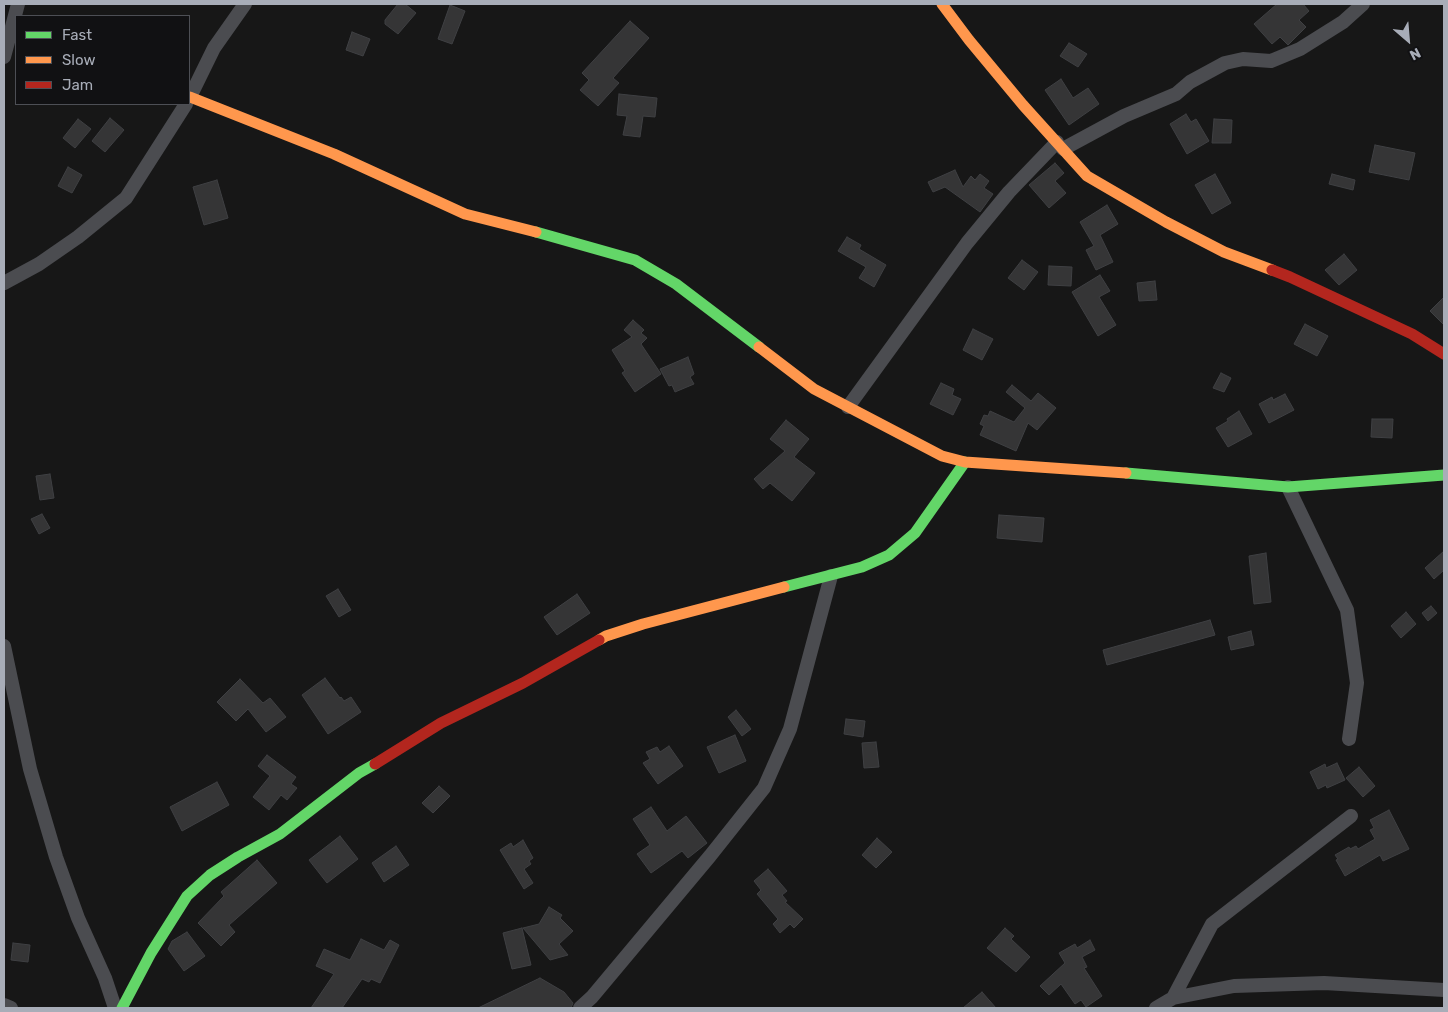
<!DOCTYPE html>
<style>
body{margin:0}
#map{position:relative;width:1448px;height:1012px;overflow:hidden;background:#171717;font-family:Rubik,sans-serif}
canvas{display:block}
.frame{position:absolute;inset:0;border:5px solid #a8adb8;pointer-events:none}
.legend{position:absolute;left:15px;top:15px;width:175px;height:90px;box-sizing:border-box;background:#111113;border:1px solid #4d4f55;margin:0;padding:6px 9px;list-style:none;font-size:15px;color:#a8adb8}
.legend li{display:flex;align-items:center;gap:10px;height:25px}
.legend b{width:25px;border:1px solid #4d4f55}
.north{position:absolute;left:1383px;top:15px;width:50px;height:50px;-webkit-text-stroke:4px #111113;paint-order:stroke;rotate:153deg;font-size:14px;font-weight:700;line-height:20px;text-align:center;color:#a8adb8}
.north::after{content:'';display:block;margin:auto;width:18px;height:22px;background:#a8adb8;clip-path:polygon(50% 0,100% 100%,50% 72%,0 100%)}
</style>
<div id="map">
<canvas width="1448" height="1012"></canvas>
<div class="frame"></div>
<ul class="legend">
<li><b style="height:6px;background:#63d668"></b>Fast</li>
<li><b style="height:6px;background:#ff974d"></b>Slow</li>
<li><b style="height:6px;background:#b3261e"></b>Jam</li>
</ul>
<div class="north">N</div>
</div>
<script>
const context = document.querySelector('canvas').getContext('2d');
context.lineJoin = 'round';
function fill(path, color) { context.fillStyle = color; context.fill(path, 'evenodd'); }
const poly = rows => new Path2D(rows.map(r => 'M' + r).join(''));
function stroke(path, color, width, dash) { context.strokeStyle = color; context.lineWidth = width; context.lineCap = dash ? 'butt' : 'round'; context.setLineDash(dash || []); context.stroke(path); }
const building = poly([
 [398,4,405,4,416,13,398,34,385,24,385,20,398,4],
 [1277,4,1303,4,1309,11,1299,20,1306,27,1288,45,1280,37,1272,44,1254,24,1277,4],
 [450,5,465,11,452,44,438,39,450,5],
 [630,21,649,38,613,78,619,83,598,106,580,90,589,80,582,73,630,21],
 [352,32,370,39,363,56,346,50,352,32],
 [1069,43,1087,54,1078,67,1060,56,1069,43],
 [1061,79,1073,98,1088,88,1099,104,1069,125,1045,90,1061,79],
 [619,94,657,98,655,117,643,116,640,137,623,135,627,116,617,115,619,94],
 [1186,114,1191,122,1196,119,1209,141,1187,154,1170,124,1186,114],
 [110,118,124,130,105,152,92,141,110,118],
 [78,119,91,129,75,148,63,138,78,119],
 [1214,119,1232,120,1231,143,1212,143,1214,119],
 [1375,145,1415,153,1409,180,1369,172,1375,145],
 [1055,163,1064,173,1055,181,1066,193,1049,208,1029,185,1055,163],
 [68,167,82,175,72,193,58,186,68,167],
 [955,170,963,187,971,176,975,180,980,174,989,181,984,188,993,194,980,212,945,187,933,192,928,182,955,170],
 [1215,174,1231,203,1212,214,1195,185,1215,174],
 [1332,174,1355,180,1353,190,1329,184,1332,174],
 [217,180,228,218,204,225,193,187,217,180],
 [1107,205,1118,224,1100,235,1113,262,1096,270,1086,250,1094,246,1080,222,1107,205],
 [847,237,861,245,859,249,886,265,874,287,859,278,866,267,838,251,847,237],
 [1344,254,1357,270,1339,285,1325,270,1344,254],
 [1022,260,1038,272,1024,290,1008,278,1022,260],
 [1049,266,1072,267,1071,286,1048,285,1049,266],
 [1100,275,1110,291,1099,297,1116,325,1098,336,1072,292,1100,275],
 [1155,281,1157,300,1139,301,1137,283,1155,281],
 [1444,297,1444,325,1430,311,1444,297],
 [633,320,644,330,641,333,647,338,641,344,661,374,635,392,622,373,625,371,612,350,632,337,624,330,633,320],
 [1305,324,1328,336,1317,356,1294,344,1305,324],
 [973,329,993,339,982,360,963,350,973,329],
 [688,357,694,374,690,377,694,384,675,392,672,385,669,386,660,369,688,357],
 [1221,373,1231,378,1224,392,1213,388,1221,373],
 [941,383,954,389,952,395,961,399,953,415,930,404,941,383],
 [1012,385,1031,401,1038,393,1056,408,1037,430,1028,423,1016,451,980,435,984,426,980,424,984,415,988,416,990,411,1014,422,1025,408,1006,392,1012,385],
 [1285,394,1294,410,1269,423,1259,404,1272,397,1273,400,1285,394],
 [1239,411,1252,434,1228,447,1216,428,1228,421,1227,419,1239,411],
 [1372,419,1393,419,1392,438,1371,437,1372,419],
 [786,420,809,439,794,457,815,473,792,501,770,483,763,489,754,479,785,451,770,439,786,420],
 [50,474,54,498,40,500,36,476,50,474],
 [42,514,50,528,39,534,31,519,42,514],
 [999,515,1044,518,1042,542,997,538,999,515],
 [1444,551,1444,570,1434,579,1425,568,1444,551],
 [1266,553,1271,602,1254,604,1249,556,1266,553],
 [338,589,351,610,339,617,326,596,338,589],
 [577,594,590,613,557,635,544,617,577,594],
 [1431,606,1437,613,1428,621,1422,613,1431,606],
 [1406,612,1416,624,1401,638,1391,626,1406,612],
 [1210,620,1215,635,1107,665,1103,650,1210,620],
 [1251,631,1254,645,1231,650,1228,637,1251,631],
 [325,678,340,698,341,697,344,701,351,697,361,712,328,734,302,695,325,678],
 [240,679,263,703,270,698,286,717,266,732,248,709,236,721,217,702,240,679],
 [736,710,751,729,742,736,728,717,736,710],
 [846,719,865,721,863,737,844,734,846,719],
 [735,735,746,761,719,773,707,747,735,735],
 [876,742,879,767,864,768,862,743,876,742],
 [669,746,683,766,658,784,643,763,650,759,646,752,657,747,660,752,669,746],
 [267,755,296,777,291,784,297,788,287,800,281,795,269,810,253,797,270,776,258,766,267,755],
 [1337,763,1345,780,1327,788,1326,785,1318,789,1310,772,1325,764,1326,768,1337,763],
 [1359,767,1375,786,1363,797,1346,778,1359,767],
 [217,782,229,805,182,831,170,807,217,782],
 [439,786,450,796,433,813,422,803,439,786],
 [651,807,667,831,686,816,707,843,688,858,682,851,651,873,637,854,650,845,633,819,651,807],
 [1389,810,1409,849,1383,861,1380,855,1345,876,1336,860,1338,859,1335,855,1349,847,1350,849,1356,846,1358,849,1375,839,1370,830,1374,828,1370,820,1389,810],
 [340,836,358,859,327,883,309,860,340,836],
 [877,838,892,852,876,868,862,855,877,838],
 [523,840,533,858,529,861,531,864,524,869,533,883,524,889,500,850,511,843,513,847,523,840],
 [396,846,409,865,384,882,372,863,396,846],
 [257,860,277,883,229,925,235,932,221,946,198,923,224,896,221,892,257,860],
 [768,869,787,891,782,895,787,901,785,902,803,919,794,928,790,924,780,933,773,924,778,919,757,894,761,890,754,881,768,869],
 [549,907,562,915,560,918,573,931,559,944,568,955,550,960,523,928,539,924,549,907],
 [522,928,531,965,512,969,503,933,522,928],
 [1005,928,1014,936,1011,939,1030,957,1016,972,987,948,1005,928],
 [187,932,205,956,184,971,168,949,172,941,187,932],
 [361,939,384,950,390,940,399,945,380,983,371,979,369,982,362,979,342,1008,311,1008,334,974,316,966,324,949,350,960,361,939],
 [1090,940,1095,950,1082,957,1087,967,1084,968,1102,996,1086,1007,1081,1000,1075,1004,1061,984,1049,995,1040,986,1065,963,1059,953,1075,944,1077,948,1090,940],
 [13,943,30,945,28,962,11,960,13,943],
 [540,978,564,992,573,1003,571,1008,478,1008,540,978],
 [982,992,996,1008,963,1008,982,992]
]);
fill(building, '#353536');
stroke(building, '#3f4043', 1);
stroke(poly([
 [4,57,18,4],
 [189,99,214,48,245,4],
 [1063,149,1124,116,1176,94,1190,82,1225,63,1243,59,1271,61,1300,49,1343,22,1363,4],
 [4,283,39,264,78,237,126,198,186,104],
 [848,407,967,243,1009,192,1057,142],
 [1288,487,1347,610,1357,683,1349,739],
 [4,646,30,769,56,857,78,918,105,978,115,1008],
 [1173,998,1212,924,1351,816],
 [4,1005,11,1008],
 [580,1008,592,997,710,856,764,788,790,729,831,576],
 [1156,1008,1173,998,1234,986,1324,983,1444,990]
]), '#4b4c50', 14);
stroke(poly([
 [536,232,635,260,676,284,759,347],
 [1126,473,1288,487,1444,475],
 [784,587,862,567,889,555,915,533,965,462],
 [122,1008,151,953,187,896,210,875,238,857,280,834,359,773,375,764]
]), '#63d668', 11);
stroke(poly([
 [942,4,969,40,1023,105,1087,176,1166,222,1224,252,1272,270],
 [190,97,334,154,465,214,536,232],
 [759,347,814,389,942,456,965,462,1126,473],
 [599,640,606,636,643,624,784,587]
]), '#ff974d', 11);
stroke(poly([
 [1272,270,1290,277,1412,334,1444,354],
 [375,764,441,723,523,683,599,640]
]), '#b3261e', 11);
</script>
